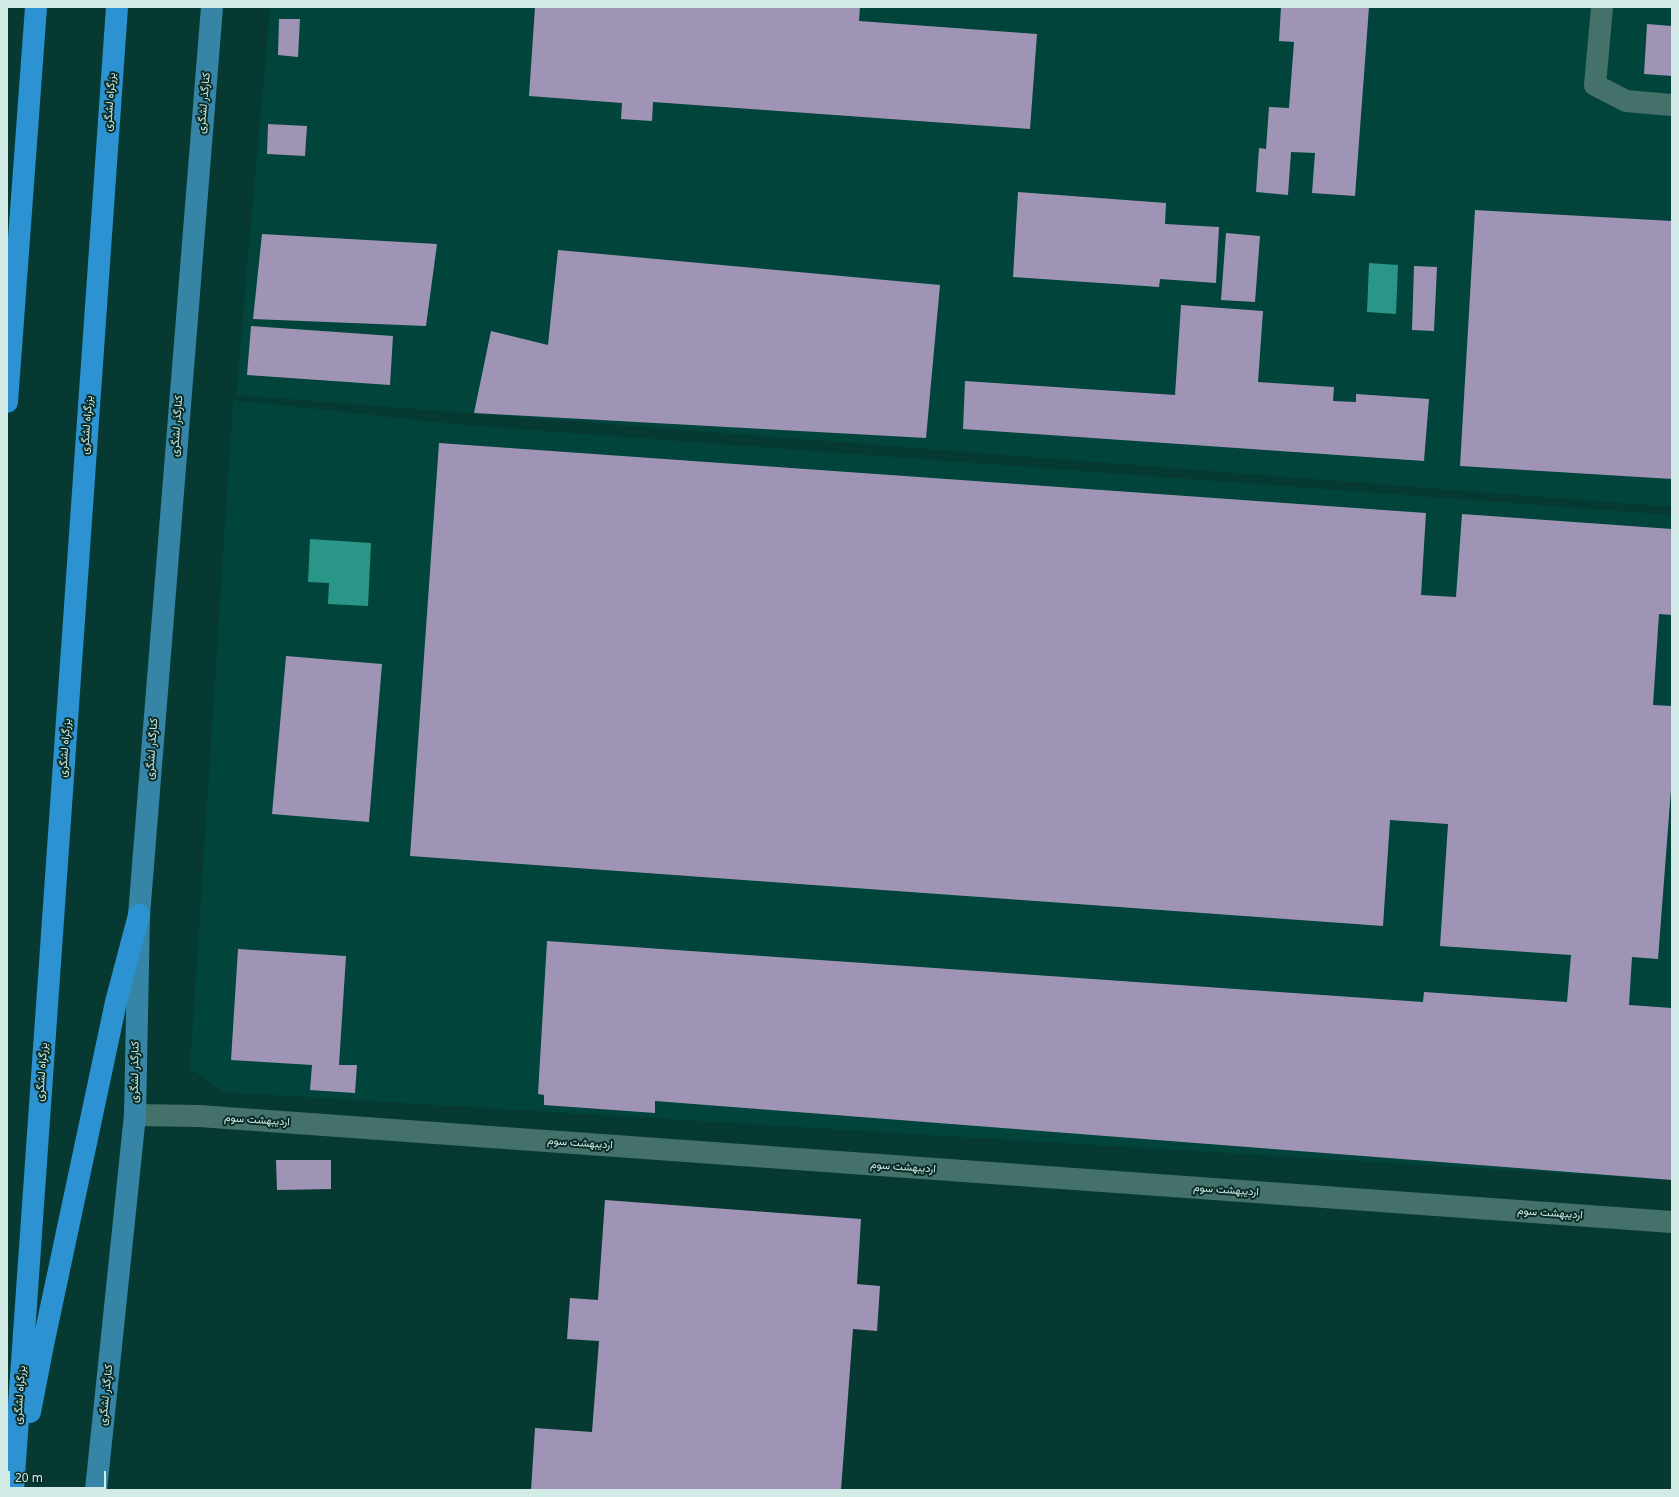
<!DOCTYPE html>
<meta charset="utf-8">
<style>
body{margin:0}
#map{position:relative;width:1679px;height:1497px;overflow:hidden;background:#063932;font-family:"Noto Sans",sans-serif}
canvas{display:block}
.frame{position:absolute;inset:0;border:8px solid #d3ebe6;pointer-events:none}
.scale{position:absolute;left:8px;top:1471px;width:98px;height:18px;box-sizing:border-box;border:2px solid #d3ebe6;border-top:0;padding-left:5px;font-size:12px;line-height:14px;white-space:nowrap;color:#d3ebe6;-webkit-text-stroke:3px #092d28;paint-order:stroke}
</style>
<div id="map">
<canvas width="1679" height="1497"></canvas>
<div class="frame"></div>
<div class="scale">20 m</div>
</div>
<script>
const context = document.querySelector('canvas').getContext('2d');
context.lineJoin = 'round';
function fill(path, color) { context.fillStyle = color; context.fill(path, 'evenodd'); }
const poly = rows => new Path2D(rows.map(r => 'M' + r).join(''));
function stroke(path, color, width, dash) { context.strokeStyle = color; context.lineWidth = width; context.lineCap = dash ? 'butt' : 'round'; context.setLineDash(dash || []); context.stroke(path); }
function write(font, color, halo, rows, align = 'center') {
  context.font = font + ' "Noto Sans",Vazirmatn,sans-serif'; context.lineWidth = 4; context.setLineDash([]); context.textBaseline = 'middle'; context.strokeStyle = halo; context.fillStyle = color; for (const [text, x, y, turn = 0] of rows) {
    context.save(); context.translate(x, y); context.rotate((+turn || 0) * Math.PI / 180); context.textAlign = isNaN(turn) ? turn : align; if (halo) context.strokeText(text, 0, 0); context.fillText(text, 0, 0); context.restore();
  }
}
fill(poly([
 [270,7,1672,7,1672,507,236,395],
 [233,400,464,425,1672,515,1672,1180,223,1092,190,1068]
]), '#01443c');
fill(poly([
 [1369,263,1398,265,1396,314,1367,312],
 [310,539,371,543,368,606,328,604,329,583,308,582]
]), '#2a9687');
fill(poly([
 [535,7,860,7,859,21,1037,34,1030,129,653,102,652,121,621,119,622,103,529,96],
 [1281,7,1369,7,1355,196,1312,193,1315,153,1291,152,1288,195,1256,192,1259,148,1266,149,1269,107,1289,108,1294,42,1279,41],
 [279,19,300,19,298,57,278,55],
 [1647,24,1672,26,1672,76,1644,74],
 [268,124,307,126,305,156,267,154],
 [1018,192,1166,203,1165,224,1219,227,1216,283,1160,279,1159,287,1013,277],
 [1475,210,1672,221,1672,479,1460,466],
 [1226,233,1260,236,1255,302,1221,300],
 [262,234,437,244,426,326,253,319],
 [558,250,940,285,926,438,474,413,491,331,548,345],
 [1414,266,1437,267,1434,331,1412,330],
 [1181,305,1263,311,1258,382,1334,387,1333,401,1356,402,1356,394,1429,399,1424,461,963,429,965,381,1175,395],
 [251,326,393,336,390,385,247,375],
 [439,443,1426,513,1421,595,1456,597,1462,514,1672,529,1672,615,1659,614,1653,705,1672,706,1672,776,1658,959,1632,957,1629,1005,1672,1008,1672,1180,655,1101,655,1113,544,1105,544,1095,538,1094,547,941,1423,1002,1424,992,1567,1002,1571,955,1440,946,1448,824,1390,820,1383,926,410,856],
 [286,656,382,664,369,822,272,814],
 [238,949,346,956,339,1065,357,1065,355,1093,310,1090,312,1065,231,1060],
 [276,1160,331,1160,331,1189,277,1190],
 [605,1200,861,1219,857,1284,880,1286,877,1331,853,1329,841,1490,531,1490,535,1428,592,1432,599,1341,567,1339,570,1298,598,1300]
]), '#a094b6');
stroke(poly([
 [1602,7,1595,85,1626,101,1672,105],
 [135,1115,199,1116,1672,1222]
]), '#447169', 22);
stroke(poly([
 [96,1490,135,1115,139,915,212,7]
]), '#3685a7', 22);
stroke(poly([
 [7,402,36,7],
 [30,1412,43,1345,116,1002,139,915],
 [13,1490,117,7]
]), '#2c92d1', 22);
write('11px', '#d3ebe6', '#092d28', [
 ["بزرگراه لشگری",110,102,-86],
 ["کنارگذر لشگری",204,103,-85],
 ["بزرگراه لشگری",87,425,-86],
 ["کنارگذر لشگری",177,426,-86],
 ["بزرگراه لشگری",65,748,-86],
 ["کنارگذر لشگری",152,749,-86],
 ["بزرگراه لشگری",42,1072,-86],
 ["کنارگذر لشگری",135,1072,-89],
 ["اردیبهشت سوم",257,1120,4],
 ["اردیبهشت سوم",580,1143,4],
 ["اردیبهشت سوم",903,1167,4],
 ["اردیبهشت سوم",1226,1190,4],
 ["اردیبهشت سوم",1550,1213,4],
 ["بزرگراه لشگری",20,1395,-86],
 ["کنارگذر لشگری",106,1395,-84]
]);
</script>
